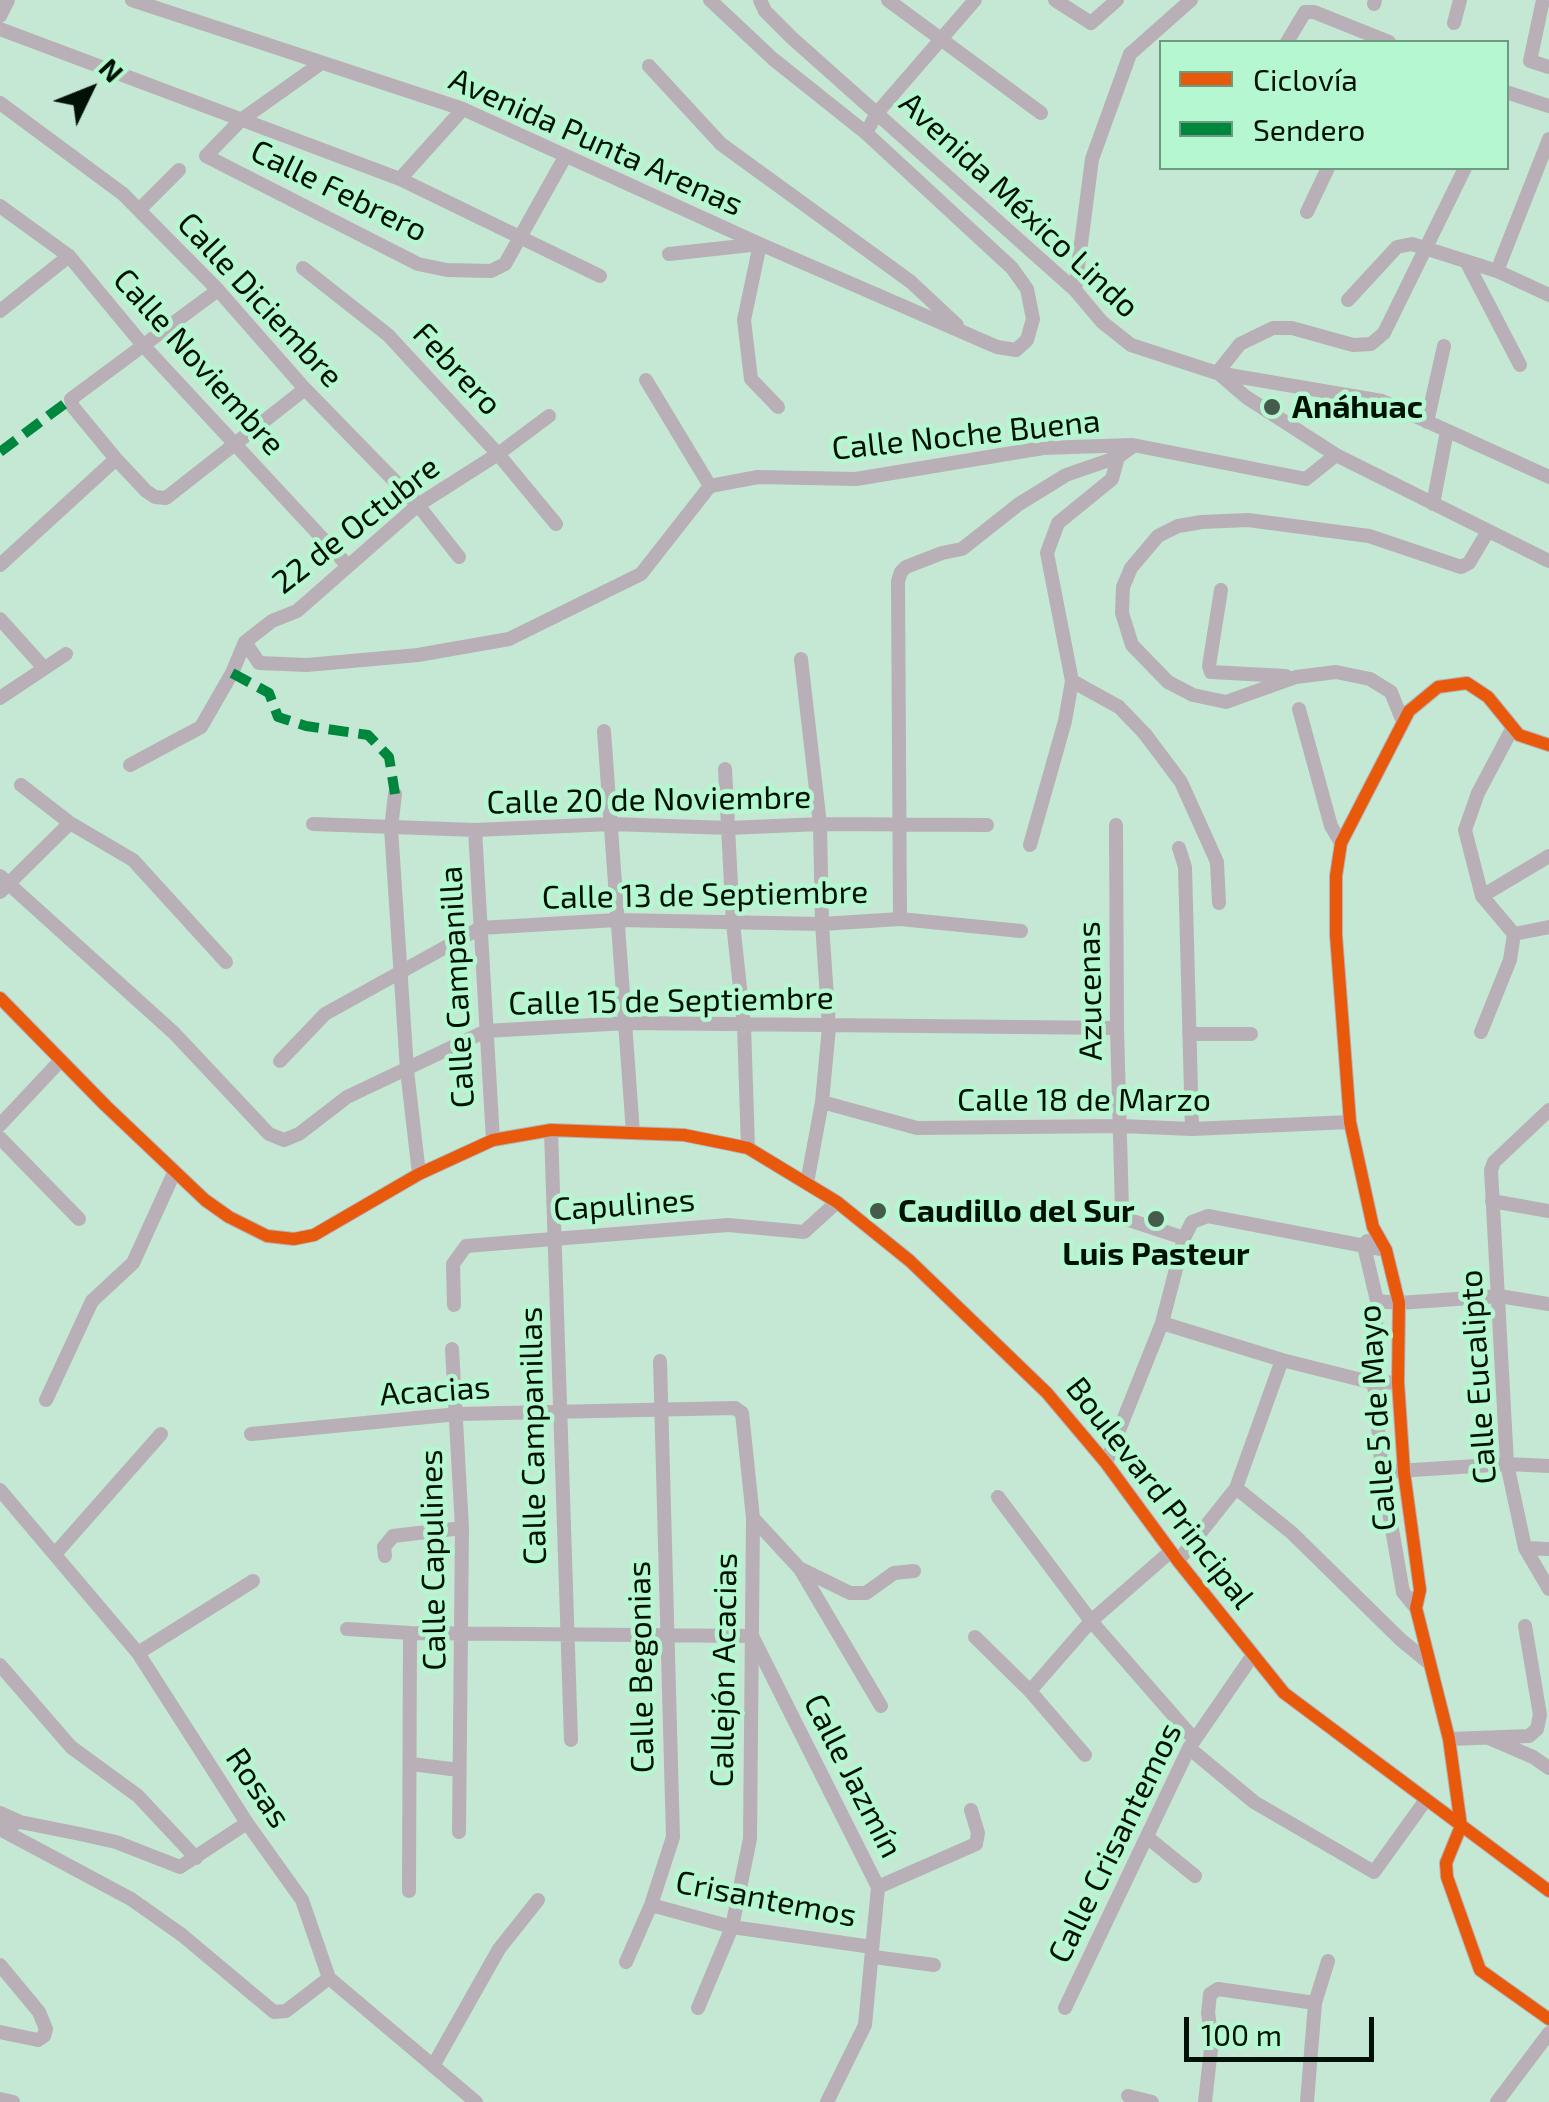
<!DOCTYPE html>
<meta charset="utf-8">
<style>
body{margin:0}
#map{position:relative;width:1549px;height:2102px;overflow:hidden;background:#c4e8d3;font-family:"Exo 2",sans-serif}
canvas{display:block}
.legend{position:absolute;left:1159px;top:40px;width:350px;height:130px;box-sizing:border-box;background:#b5f7d0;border:2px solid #6d9b7f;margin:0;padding:12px 18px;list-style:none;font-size:30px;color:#001105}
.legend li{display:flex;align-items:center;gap:20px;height:50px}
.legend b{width:50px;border:2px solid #6d9b7f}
.north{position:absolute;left:40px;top:40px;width:100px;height:100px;-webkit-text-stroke:8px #b5f7d0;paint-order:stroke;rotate:47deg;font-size:28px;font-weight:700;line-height:40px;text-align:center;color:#001105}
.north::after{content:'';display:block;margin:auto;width:35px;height:45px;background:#001105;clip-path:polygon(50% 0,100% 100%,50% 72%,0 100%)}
.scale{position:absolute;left:1184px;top:2017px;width:190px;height:45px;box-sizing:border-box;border:5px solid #001105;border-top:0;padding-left:12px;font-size:30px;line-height:35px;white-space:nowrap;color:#001105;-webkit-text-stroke:8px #b5f7d0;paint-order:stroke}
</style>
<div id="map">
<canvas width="1549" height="2102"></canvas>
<ul class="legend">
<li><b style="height:12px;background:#e8590c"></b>Ciclovía</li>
<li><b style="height:12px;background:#00873e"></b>Sendero</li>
</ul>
<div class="north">N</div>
<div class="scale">100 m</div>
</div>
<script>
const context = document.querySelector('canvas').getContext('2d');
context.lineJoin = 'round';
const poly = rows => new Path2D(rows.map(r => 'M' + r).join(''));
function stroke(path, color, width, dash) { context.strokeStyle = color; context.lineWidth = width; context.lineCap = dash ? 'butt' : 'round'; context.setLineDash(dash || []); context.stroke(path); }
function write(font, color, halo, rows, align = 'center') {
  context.font = font + ' "Exo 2",sans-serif'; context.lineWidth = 9; context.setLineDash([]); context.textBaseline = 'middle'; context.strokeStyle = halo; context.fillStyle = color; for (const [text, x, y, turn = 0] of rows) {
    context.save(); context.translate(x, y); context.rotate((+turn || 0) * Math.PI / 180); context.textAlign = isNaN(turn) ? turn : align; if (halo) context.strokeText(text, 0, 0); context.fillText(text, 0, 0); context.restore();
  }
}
stroke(poly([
 [132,0,463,109,760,244,997,347,1016,350,1027,340,1033,319,1027,289,1012,268,866,133,773,59,710,0],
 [760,0,765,11,792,38,1075,290,1102,322,1131,345,1217,373,1382,401,1549,477],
 [888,0,1041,113],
 [1055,0,1091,23,1117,0],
 [1543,0,1530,61,1549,67],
 [1374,4,1375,0],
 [0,16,8,0],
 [1454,23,1460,0],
 [0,29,400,179,600,276],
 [1287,42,1305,12,1314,12,1389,42],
 [320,64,241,120,206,156,418,264,447,270,491,271,505,264,565,157],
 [649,66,721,144,911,282,957,325],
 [1506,92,1549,106],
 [0,103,123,194,218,290,305,389,418,505,459,557],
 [866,133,877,113,975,0],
 [400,179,463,109],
 [0,206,69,256,142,344,348,566],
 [139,210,179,170],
 [1307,212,1328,168],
 [669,254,760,244,744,320,751,379,778,407],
 [1466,261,1520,365],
 [303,268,388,335,498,454,556,524],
 [1497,271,1549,139],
 [218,290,71,399,73,407,116,459,146,491,155,497,166,498,305,389],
 [1075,290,1092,159,1130,54,1191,0],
 [1348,300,1397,247,1412,244,1497,271,1549,295],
 [0,311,69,256],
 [1217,373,1240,344,1273,328,1292,328,1353,345,1371,344,1384,333,1465,168],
 [1218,373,1246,397,1336,455,1549,561],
 [646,380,710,486],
 [1427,422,1444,346],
 [1433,504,1447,431],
 [0,565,116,459],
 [1221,590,1209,666,1211,672,1286,676],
 [0,619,44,668],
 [245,642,259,663,307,665,418,655,509,639,641,574,710,486,758,477,856,479,1043,448,1133,445,1306,479,1336,455],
 [801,659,820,824,822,924,829,1027,822,1102,807,1183],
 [1072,681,1119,707,1145,734,1181,782,1217,862,1219,903],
 [0,698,66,654],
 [1299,709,1331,826,1341,843],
 [1403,722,1391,692,1370,679,1336,672,1296,677,1226,702,1193,695,1168,682,1132,645,1122,613,1123,587,1131,568,1158,536,1178,526,1202,522,1248,520,1369,536,1461,567,1469,563,1488,531],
 [1512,729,1478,793,1465,830,1482,896,1514,934],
 [604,731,633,1133],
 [1549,745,1519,735,1488,697,1467,683,1438,687,1409,711,1341,843,1336,876,1336,935,1350,1122,1373,1227,1386,1250,1399,1303,1398,1382,1404,1472,1420,1590,1416,1608,1449,1739,1461,1826,1446,1863,1447,1877,1480,1970,1549,2019],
 [130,765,201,727,232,673,245,642,272,621,297,611,418,505,498,454,549,416],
 [725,769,733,923,744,1025,748,1148],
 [21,785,70,823,133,860,226,962],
 [395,794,391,828,407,1070,419,1174],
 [313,824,475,830,611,824,729,828,820,824,987,825],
 [1116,825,1117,1028,1122,1210,1129,1220,1184,1238],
 [475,830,493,1140],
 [1030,845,1065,721,1072,681,1047,553,1058,523,1112,479,1118,457],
 [1179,848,1185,867,1192,1129],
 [0,876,174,1033,269,1134,284,1140,299,1134,347,1097,486,1031,627,1023,1117,1028],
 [0,892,70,823],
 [1482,896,1549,856],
 [900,919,898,581,901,572,906,567,942,553,962,549,1019,504,1066,475,1118,457,1133,446],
 [1514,934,1549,927],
 [0,998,106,1106,205,1200,229,1217,267,1236,294,1239,314,1235,419,1174,493,1140,551,1130,684,1135,748,1148,837,1202,910,1261,1047,1393,1106,1463,1178,1561,1284,1693,1549,1891],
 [1481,1032,1510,960,1514,934],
 [1189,1034,1251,1034],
 [280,1061,325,1014,480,928,617,920,822,924,900,919,1021,931],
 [822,1102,917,1128,1121,1126,1192,1129,1350,1122],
 [1549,1110,1494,1162,1491,1170,1507,1464,1525,1548,1549,1589],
 [0,1125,61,1060],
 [551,1130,571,1740],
 [0,1138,79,1219],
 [1492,1201,1549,1211],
 [1367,1241,1364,1246,1377,1301,1374,1383,1382,1472,1403,1592,1416,1608],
 [1377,1301,1399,1303,1499,1296,1549,1304],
 [454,1305,453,1264,466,1246,728,1225,804,1232,837,1202],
 [1162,1323,1282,1360,1374,1383,1398,1382],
 [452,1349,462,1528,459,1832],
 [46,1400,92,1301,133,1263,174,1173],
 [251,1434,458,1414,735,1408,742,1413,753,1518,750,1839,732,1927,698,2008],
 [1106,1463,1162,1323,1184,1238,1192,1222,1208,1216,1386,1250],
 [1382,1472,1507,1464,1549,1466],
 [1236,1488,1292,1533,1401,1640,1428,1662],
 [0,1490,138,1653,247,1823,302,1900,329,1978,476,2102],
 [998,1497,1091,1621,1194,1739],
 [753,1518,800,1569,881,1706],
 [1525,1548,1549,1549],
 [55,1554,161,1434],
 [385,1556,384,1547,393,1536,462,1528],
 [1178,1561,1236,1488,1282,1360],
 [801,1569,850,1593,866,1593,894,1573,914,1571],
 [347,1629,410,1633,752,1636,878,1887,865,2025,827,2102],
 [975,1637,1030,1691,1085,1755],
 [138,1653,253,1581],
 [0,1665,71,1747,138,1796,196,1858],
 [1030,1691,1091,1621,1170,1552],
 [1489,1738,1533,1757,1549,1768],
 [1449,1739,1529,1736,1537,1729,1540,1715,1525,1626],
 [1189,1748,1254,1802,1374,1872,1425,1801],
 [411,1764,459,1770],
 [0,1813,20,1822],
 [0,1828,20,1822,80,1834,116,1842,180,1867,247,1823],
 [0,1829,131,1899,182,1935,274,2012,286,2011,329,1978],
 [1147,1837,1195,1876],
 [878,1887,976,1844,978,1833,971,1810],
 [409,1891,410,1633],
 [651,1905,732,1927,872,1947],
 [874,1957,934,1965],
 [626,1962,651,1905,673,1837,660,1361],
 [0,1965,39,2012,46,2029,44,2036,38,2040,0,2032],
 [1065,2008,1189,1748,1253,1655],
 [433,2066,499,1949,538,1900],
 [1128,2096,1152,2102],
 [0,2099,13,2102],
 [1205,2102,1212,2040,1208,2013,1210,1994,1218,1989,1315,2003],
 [1307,2102,1315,2003,1328,1961],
 [1497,2102,1549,2033]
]), '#b8b0b6', 14);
stroke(poly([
 [0,452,71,399],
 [232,673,269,693,278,717,306,726,368,735,389,757,395,794]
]), '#00873e', 10, [20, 10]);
stroke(poly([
 [1549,745,1519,735,1488,697,1467,683,1438,687,1409,711,1341,843,1336,876,1336,935,1350,1122,1373,1227,1386,1250,1399,1303,1398,1382,1404,1472,1420,1590,1416,1608,1449,1739,1461,1826,1446,1863,1447,1877,1480,1970,1549,2019],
 [0,998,106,1106,205,1200,229,1217,267,1236,294,1239,314,1235,419,1174,493,1140,551,1130,684,1135,748,1148,837,1202,910,1261,1047,1393,1106,1463,1178,1561,1284,1693,1549,1891]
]), '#e8590c', 12);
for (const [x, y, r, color] of [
 [1272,407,10,"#455c4d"],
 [878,1211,10,"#455c4d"],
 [1156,1219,10,"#455c4d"]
]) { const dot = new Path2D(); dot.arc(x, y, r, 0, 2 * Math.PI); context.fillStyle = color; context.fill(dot); stroke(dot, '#b5f7d0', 4); }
write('32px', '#001105', '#b5f7d0', [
 ["Avenida Punta Arenas",596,142,24],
 ["Calle Febrero",339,191,26],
 ["Avenida México Lindo",1019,205,43],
 ["Calle Diciembre",260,300,47],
 ["Calle Noviembre",199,362,48],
 ["Febrero",457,369,47],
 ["Calle Noche Buena",966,435,-6],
 ["22 de Octubre",356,525,-38],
 ["Calle 20 de Noviembre",649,800,-1],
 ["Calle 13 de Septiembre",705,895,-1],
 ["Calle Campanilla",457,987,-93],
 ["Azucenas",1090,991,-91],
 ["Calle 15 de Septiembre",671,1001,-1],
 ["Calle 18 de Marzo",1084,1100],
 ["Capulines",624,1205,-4],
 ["Calle Eucalipto",1478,1377,-94],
 ["Acacias",435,1391,-4],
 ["Calle 5 de Mayo",1377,1418,-94],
 ["Calle Campanillas",533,1436,-91],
 ["Boulevard Principal",1160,1493,52],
 ["Calle Capulines",433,1560,-91],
 ["Calle Begonias",641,1667,-91],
 ["Callejón Acacias",724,1670,-89],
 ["Calle Jazmín",853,1776,63],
 ["Rosas",258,1788,56],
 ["Calle Crisantemos",1115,1843,-64],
 ["Crisantemos",766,1899,11]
]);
write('bold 32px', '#001105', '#b5f7d0', [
 ["Anáhuac",1292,407],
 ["Caudillo del Sur",898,1211],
 ["Luis Pasteur",1156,1254,"center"]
], 'left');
</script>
